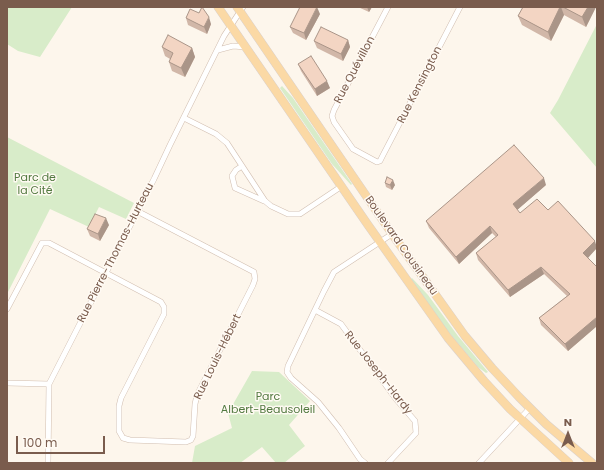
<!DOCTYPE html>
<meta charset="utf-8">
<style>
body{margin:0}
#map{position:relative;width:604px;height:470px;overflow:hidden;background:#fdf6ec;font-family:Poppins,sans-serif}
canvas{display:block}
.frame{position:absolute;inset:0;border:8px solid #7a5c4d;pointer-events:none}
.north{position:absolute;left:548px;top:414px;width:40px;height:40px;-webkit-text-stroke:3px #fffaf3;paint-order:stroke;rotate:0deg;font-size:11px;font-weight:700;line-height:16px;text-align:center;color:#7a5c4d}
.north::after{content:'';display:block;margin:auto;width:14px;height:18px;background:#7a5c4d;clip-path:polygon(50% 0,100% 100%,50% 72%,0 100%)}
.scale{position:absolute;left:16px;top:436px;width:89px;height:18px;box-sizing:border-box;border:2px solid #7a5c4d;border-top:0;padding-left:5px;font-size:12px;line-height:14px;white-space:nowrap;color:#7a5c4d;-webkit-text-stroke:3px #fffaf3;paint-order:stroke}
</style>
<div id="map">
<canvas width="604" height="470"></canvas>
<div class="frame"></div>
<div class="north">N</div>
<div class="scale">100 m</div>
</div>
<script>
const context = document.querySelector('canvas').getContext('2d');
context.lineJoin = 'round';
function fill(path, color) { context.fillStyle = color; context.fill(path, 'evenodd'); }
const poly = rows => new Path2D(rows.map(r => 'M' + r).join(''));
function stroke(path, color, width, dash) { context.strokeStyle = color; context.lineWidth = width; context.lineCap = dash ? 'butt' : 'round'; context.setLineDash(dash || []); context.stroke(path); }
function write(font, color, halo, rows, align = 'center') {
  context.font = font + ' Poppins,sans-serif'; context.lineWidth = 3; context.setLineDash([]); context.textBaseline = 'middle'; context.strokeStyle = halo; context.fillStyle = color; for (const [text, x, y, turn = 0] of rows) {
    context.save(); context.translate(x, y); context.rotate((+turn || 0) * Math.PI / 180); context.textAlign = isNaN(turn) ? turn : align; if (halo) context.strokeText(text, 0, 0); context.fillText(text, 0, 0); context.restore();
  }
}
fill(poly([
 [7,7,72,7,40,57,18,51,7,44],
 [597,24,597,168,550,113,558,100],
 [282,86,293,98,352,184,351,185,332,164,280,88],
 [7,137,134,203,126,219,99,207,89,227,50,209,7,294],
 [412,278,428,295,458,336,488,372,486,373,478,367,446,329,411,279],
 [252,371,279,372,310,401,289,425,305,446,284,463,276,463,262,447,240,463,192,463,195,446,232,428,228,413]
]), '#d8ecc9');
const street = poly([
 [388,7,334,110,332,116,334,122,353,149,377,162,380,161,382,157,460,7],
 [218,50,233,46,246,47],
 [184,118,216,134,227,143,265,201,271,206,288,214,300,214,342,186],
 [242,166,236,170,232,176,235,188,264,201],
 [7,309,42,243,49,243,161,302,164,307,164,314,121,398,119,406,119,431,123,438,130,440,186,442,191,440,193,436,195,404,197,395,253,285,255,279,254,272,137,211],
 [315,310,341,324,396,399,415,421,416,433,388,463],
 [7,383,49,384],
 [48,463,49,384,154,179,170,145,224,36,243,7],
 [365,463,360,459,339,428,318,402,291,378,287,372,288,366,324,291,334,272,392,234],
 [479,463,530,408]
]);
const primary = poly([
 [218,7,368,225,448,338,484,381,510,409,569,463],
 [237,7,395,238,465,336,492,368,519,397,546,424,592,463]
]);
stroke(street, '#d1beb0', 6);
stroke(primary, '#dad1cd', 9);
stroke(street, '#fff', 5);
stroke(primary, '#fbd9a5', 8);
fill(poly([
 [358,7,372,7,369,12],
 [523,7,596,7,586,27,564,15,551,41,522,25,518,16],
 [320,14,306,40,293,33,290,27],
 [186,18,211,24,207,34,188,25],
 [348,40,350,47,343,61,317,48,314,41],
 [162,47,192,48,195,57,185,77,172,71,169,62,170,59,165,56],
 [298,64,330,88,317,96,301,71],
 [385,183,395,185,392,190,386,187],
 [546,185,517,210,520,213,548,210,597,247,588,258,597,267,597,326,568,351,541,325,539,318,567,296,544,274,510,297,478,260,476,253,496,237,492,233,459,264,429,228,426,221],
 [109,225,100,241,90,236,87,229]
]), '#d1b7a8');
fill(poly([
 [317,7,320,14,306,40,304,33],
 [367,7,372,7,369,12],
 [560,7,561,7,564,15,551,41,548,32],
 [588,7,596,7,586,27,582,17],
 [209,17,211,24,207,34,204,27],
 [348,40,350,47,343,61,341,54],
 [192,48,195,57,185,77,181,68],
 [327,81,330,88,317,96,315,89],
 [544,178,546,185,516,211,513,204],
 [393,180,395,185,392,190,390,185],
 [106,218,109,225,100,241,98,234],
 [490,226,492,233,459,264,456,257],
 [595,241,597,248,586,260,583,253],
 [541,267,544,274,510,297,508,290],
 [597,317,597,326,568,351,565,344]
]), '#aa9588');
const building = poly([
 [202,7,209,17,204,27,186,18,190,9,199,13,202,7],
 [300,7,317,7,304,33,290,27,300,7],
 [523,7,560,7,548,32,518,16,523,7],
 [563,7,588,7,582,17,563,7],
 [321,27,348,40,341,54,314,41,321,27],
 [168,35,192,48,181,68,169,62,173,53,162,47,168,35],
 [311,56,327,81,315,89,298,64,311,56],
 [514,145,544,178,513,204,520,213,537,199,548,210,558,201,595,241,583,253,597,267,597,317,565,344,539,318,570,294,541,267,508,290,476,253,498,235,490,226,456,257,426,221,514,145],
 [387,177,393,180,390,185,385,183,387,177],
 [95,214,106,218,98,234,87,229,95,214]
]);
fill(building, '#f3d5c3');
stroke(building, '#aa9588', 1);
write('11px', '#7a5c4d', '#fffaf3', [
 ["Rue Quévillon",355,70,-62],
 ["Rue Kensington",420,85,-63],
 ["Boulevard Cousineau",401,246,55],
 ["Rue Pierre-Thomas-Hurteau",116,253,-63],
 ["Rue Louis-Hébert",218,357,-64],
 ["Rue Joseph-Hardy",378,373,52]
]);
write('11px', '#537a41', '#fffaf3', [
 ["Parc de",35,178],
 ["la Cité",35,191],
 ["Parc",268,397],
 ["Albert-Beausoleil",268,410]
]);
</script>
